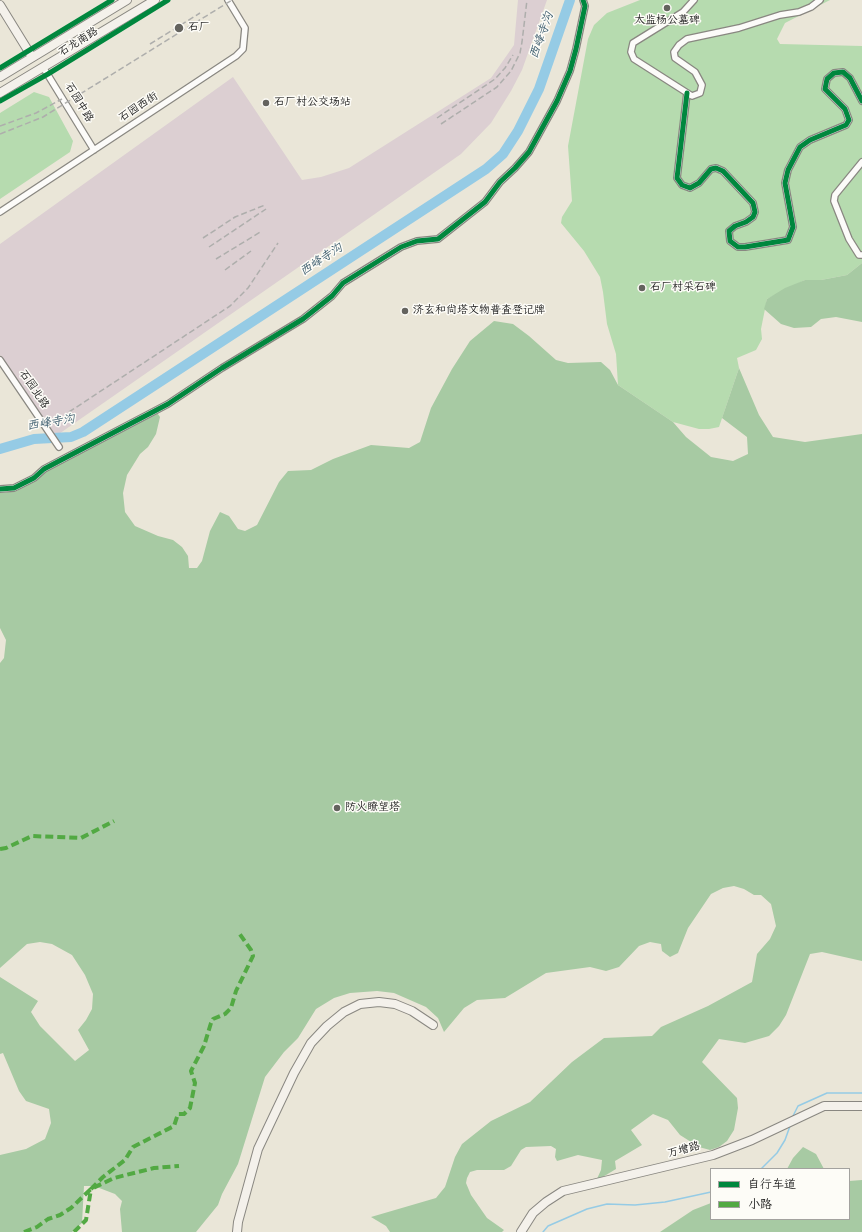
<!DOCTYPE html>
<meta charset="utf-8">
<style>
body{margin:0}
#map{position:relative;width:862px;height:1232px;overflow:hidden;background:#eae6d8;font-family:"Gochi Hand","LXGW WenKai TC",sans-serif}
canvas{display:block}
.legend{position:absolute;left:710px;top:1168px;width:140px;height:52px;box-sizing:border-box;background:#fdfcf7;border:1px solid #a3a29f;margin:0;padding:5px 7px;list-style:none;font-size:12px;color:#1c1c1c}
.legend li{display:flex;align-items:center;gap:8px;height:20px}
.legend b{width:20px;border:1px solid #a3a29f}
</style>
<div id="map">
<canvas width="862" height="1232"></canvas>
<ul class="legend">
<li><b style="height:5px;background:#00873e"></b>自行车道</li>
<li><b style="height:5px;background:#52a943"></b>小路</li>
</ul>
</div>
<script>
const context = document.querySelector('canvas').getContext('2d');
context.lineJoin = 'round';
function fill(path, color) { context.fillStyle = color; context.fill(path, 'evenodd'); }
const poly = rows => new Path2D(rows.map(r => 'M' + r).join(''));
function stroke(path, color, width, dash) { context.strokeStyle = color; context.lineWidth = width; context.lineCap = dash ? 'butt' : 'round'; context.setLineDash(dash || []); context.stroke(path); }
function write(font, color, halo, rows, align = 'center') {
  context.font = font + ' "Gochi Hand","LXGW WenKai TC",sans-serif'; context.lineWidth = 3; context.setLineDash([]); context.textBaseline = 'middle'; context.strokeStyle = halo; context.fillStyle = color; for (const [text, x, y, turn = 0] of rows) {
    context.save(); context.translate(x, y); context.rotate((+turn || 0) * Math.PI / 180); context.textAlign = isNaN(turn) ? turn : align; if (halo) context.strokeText(text, 0, 0); context.fillText(text, 0, 0); context.restore();
  }
}
fill(poly([
 [518,0,547,0,522,70,511,91,491,123,461,154,56,436,0,355,0,244,233,77,302,180,321,177,349,168,491,78,514,45]
]), '#dccfd2');
fill(poly([
 [640,0,830,0,785,23,777,39,780,44,862,46,862,263,847,275,821,280,805,280,767,299,761,329,762,339,756,350,737,358,739,368,719,427,709,429,699,429,673,422,618,385,616,354,607,324,603,292,600,277,584,251,561,223,562,217,572,201,568,146,588,39,594,25,607,13],
 [34,92,49,97,73,141,70,152,0,199,0,113]
]), '#b6dbaf');
fill(poly([
 [862,263,862,322,836,317,821,319,811,327,794,328,781,324,764,309,767,299,785,288,805,280,821,280,847,275],
 [494,321,513,324,529,336,556,360,568,363,601,362,610,370,618,385,673,422,686,437,711,457,733,461,748,454,747,437,722,418,739,368,759,415,773,437,805,442,862,434,862,961,822,952,810,954,786,1015,779,1026,769,1036,745,1043,719,1039,702,1062,737,1098,738,1108,734,1130,727,1141,719,1147,710,1150,699,1147,680,1135,668,1120,653,1114,631,1130,642,1145,615,1161,616,1169,596,1181,601,1170,602,1160,578,1155,557,1161,555,1157,556,1149,551,1146,526,1147,521,1150,511,1166,504,1170,477,1170,470,1172,467,1178,466,1183,471,1195,487,1218,504,1230,502,1232,390,1232,386,1226,371,1217,436,1198,445,1187,455,1157,462,1144,491,1121,530,1102,572,1062,604,1038,652,1036,661,1027,708,1006,752,982,757,954,770,939,776,926,771,904,761,895,754,895,744,889,734,886,723,888,711,894,688,928,678,953,670,957,662,951,661,944,650,942,639,946,619,967,606,971,590,967,546,973,505,998,477,1000,464,1008,444,1032,438,1018,426,1007,394,993,377,991,350,993,334,998,316,1009,298,1038,284,1052,265,1077,238,1164,222,1194,218,1205,196,1232,122,1232,120,1209,122,1201,115,1194,94,1186,84,1186,82,1223,72,1232,0,1232,0,1155,26,1149,45,1139,51,1123,49,1109,26,1101,19,1091,3,1053,0,1054,0,977,38,1001,31,1012,40,1026,75,1061,89,1050,78,1030,86,1020,92,1009,93,994,85,975,72,955,52,944,40,942,27,944,0,968,0,663,4,658,6,640,0,628,0,493,17,491,26,483,155,410,160,417,156,434,148,447,140,454,127,475,123,493,125,512,135,526,158,536,173,540,182,547,188,556,189,568,197,568,202,561,210,531,220,512,229,516,238,529,245,531,257,525,279,482,288,471,311,470,333,459,371,445,409,448,420,442,431,408,452,369,470,341],
 [803,1147,816,1154,824,1169,787,1169,793,1158],
 [862,1180,862,1232,660,1232,693,1210,711,1203,711,1219,849,1219,849,1181]
]), '#a7caa3');
stroke(poly([
 [793,1116,798,1106,827,1093,862,1093],
 [761,1169,777,1153,785,1140,790,1126],
 [543,1232,548,1226,587,1209,607,1204,635,1205,665,1202,711,1192]
]), '#95cbe5', 1.5);
stroke(poly([
 [0,449,34,439,71,437,83,432,486,169,503,154,518,131,539,89,570,0]
]), '#95cbe5', 10);
const street = poly([
 [694,0,683,12,633,43,631,52,634,59,692,96,700,93,702,85,695,72,675,58,674,52,679,45,687,39,739,28,780,15,799,12,811,7,820,0],
 [43,67,94,150],
 [687,93,677,178,682,185,690,188,699,183,711,169,716,168,723,171,753,203,755,212,753,217,746,222,735,226,729,231,730,241,738,247,745,247,788,240,793,227,785,183,788,170,800,147,810,140,846,125,849,120,845,109,825,89,827,79,834,73,843,72,850,78,862,101],
 [862,162,835,195,834,201,849,239,859,255,862,255],
 [0,212,236,56,243,49,245,28,228,0],
 [0,360,59,447],
 [0,489,14,488,34,478,44,469,168,404,222,368,303,319,332,296,343,283,401,247,417,241,438,239,485,202,500,182,515,168,529,152,557,101,570,71,576,49,585,6,583,0]
]);
const secondary = poly([
 [0,5,32,57],
 [0,77,127,0],
 [0,93,155,0],
 [237,1232,238,1222,258,1149,294,1073,311,1043,327,1026,344,1012,360,1004,379,1002,395,1004,412,1011,433,1025],
 [521,1232,533,1213,546,1202,563,1191,713,1155,752,1140,824,1106,862,1106]
]);
stroke(street, '#898781', 8);
stroke(secondary, '#898781', 10);
stroke(street, '#fcfbf9', 5.5);
stroke(secondary, '#f4f1eb', 8);
stroke(poly([
 [150,44,200,13],
 [437,118,495,79,505,68,513,55],
 [441,124,497,87,511,71,520,53,522,42,527,0],
 [0,126,36,113,62,99],
 [0,134,43,117,232,0],
 [203,238,235,217,265,205],
 [209,247,266,209],
 [216,259,262,231],
 [225,270,251,251],
 [69,412,230,306,248,288,278,243]
]), '#aeaeac', 1.5, [6, 3]);
stroke(poly([
 [0,849,6,848,32,836,81,838,114,821],
 [24,1232,37,1227,48,1219,60,1215,71,1208,91,1189,114,1178,154,1168,179,1166],
 [74,1232,86,1220,91,1189,103,1177,125,1160,133,1147,174,1126,178,1114,184,1114,190,1108,195,1083,191,1071,204,1046,211,1023,213,1019,225,1014,231,1008,236,991,253,956,251,950,239,933]
]), '#52a943', 4, [8, 4]);
stroke(poly([
 [0,68,112,0],
 [687,93,677,178,682,185,690,188,699,183,711,169,716,168,723,171,753,203,755,212,753,217,746,222,735,226,729,231,730,241,738,247,745,247,788,240,793,227,785,183,788,170,800,147,810,140,846,125,849,120,845,109,825,89,827,79,834,73,843,72,850,78,862,101],
 [0,101,48,74,168,0],
 [0,489,14,488,34,478,44,469,168,404,222,368,303,319,332,296,343,283,401,247,417,241,438,239,485,202,500,182,515,168,529,152,557,101,570,71,576,49,585,6,583,0]
]), '#00873e', 5);
for (const [x, y, r, color] of [
 [667,8,4,"#64635e"],
 [179,28,5,"#64635e"],
 [266,103,4,"#64635e"],
 [642,288,4,"#64635e"],
 [405,311,4,"#64635e"],
 [337,808,4,"#64635e"]
]) { const dot = new Path2D(); dot.arc(x, y, r, 0, 2 * Math.PI); context.fillStyle = color; context.fill(dot); stroke(dot, '#fdfcf7', 1.5); }
write('11px', '#1c1c1c', '#fdfcf7', [
 ["太监杨公墓碑",667,21,"center"],
 ["石厂",188,28],
 ["石厂村公交场站",274,103],
 ["石厂村采石碑",650,288],
 ["济玄和尚塔文物普查登记牌",413,311],
 ["防火瞭望塔",345,808]
], 'left');
write('11px', '#1c1c1c', '#fdfcf7', [
 ["石龙南路",79,43,-32],
 ["石园中路",78,103,59],
 ["石园西街",139,108,-33],
 ["石园北路",33,390,56],
 ["万增路",684,1151,-14]
]);
write('italic 12px', '#3e5e6f', '#fdfcf7', [
 ["西峰寺沟",543,36,-70],
 ["西峰寺沟",322,261,-33],
 ["西峰寺沟",51,424,-9]
]);
</script>
